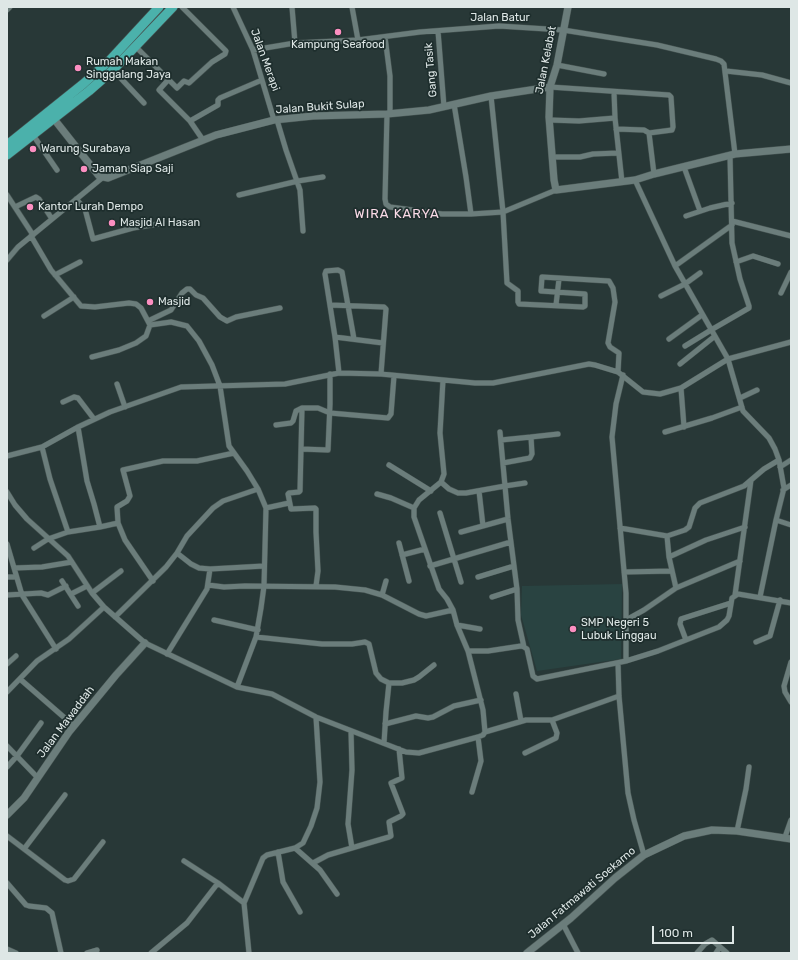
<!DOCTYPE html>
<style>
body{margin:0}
#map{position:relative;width:798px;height:960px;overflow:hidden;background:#283837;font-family:Rubik,sans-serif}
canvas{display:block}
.frame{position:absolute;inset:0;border:8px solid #dee7e6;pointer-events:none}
.scale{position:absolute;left:652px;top:926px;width:82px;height:18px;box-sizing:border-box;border:2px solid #dee7e6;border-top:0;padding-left:5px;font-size:12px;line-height:14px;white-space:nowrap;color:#dee7e6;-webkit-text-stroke:3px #1e2e2d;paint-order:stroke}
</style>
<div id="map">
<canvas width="798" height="960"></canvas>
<div class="frame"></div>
<div class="scale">100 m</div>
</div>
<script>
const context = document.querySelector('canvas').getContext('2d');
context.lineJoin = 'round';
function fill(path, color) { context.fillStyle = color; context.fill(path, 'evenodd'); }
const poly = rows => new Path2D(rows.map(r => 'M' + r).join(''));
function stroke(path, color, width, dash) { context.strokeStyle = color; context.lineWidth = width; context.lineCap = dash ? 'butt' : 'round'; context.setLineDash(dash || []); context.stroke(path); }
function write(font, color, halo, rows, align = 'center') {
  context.font = font + ' Rubik,sans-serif'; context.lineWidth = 3.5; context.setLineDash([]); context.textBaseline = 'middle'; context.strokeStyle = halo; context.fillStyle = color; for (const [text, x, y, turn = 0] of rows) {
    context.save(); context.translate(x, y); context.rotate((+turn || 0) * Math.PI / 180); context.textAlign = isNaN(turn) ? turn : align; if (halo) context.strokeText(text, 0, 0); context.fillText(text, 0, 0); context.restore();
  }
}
fill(poly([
 [622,584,621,659,537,671,521,615,522,586]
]), '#294341');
const street = poly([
 [233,7,253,50,274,120],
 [292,7,295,43],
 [352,7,358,40],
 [7,10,10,7],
 [438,31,444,107],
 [385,37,390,76,390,113],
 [135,46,177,88,184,81,189,83,212,62,225,54,226,51,182,7],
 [253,50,295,43,358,40,420,32,499,26,563,30,657,45,716,59,721,61,724,64,735,154],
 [557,65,604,74],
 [113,70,144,103],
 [726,71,762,75,791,83],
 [168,80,159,90,190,121,203,140],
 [550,87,669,95,671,97,673,127,672,130,649,133],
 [614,92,615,118,622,182],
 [491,96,503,212,507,283,518,291,518,302,519,304,583,307,585,306,585,294,541,291,542,277,609,281,613,288,615,302,608,343,610,347,619,353,618,372],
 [454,104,466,177,471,214],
 [387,114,385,199,386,204,390,207,442,214,471,214,503,212,556,190],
 [277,120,286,150,300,190,303,231],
 [550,120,579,121,615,118],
 [190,121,218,105,218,100,220,98,262,80],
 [616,129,644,130,649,133,654,174],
 [33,135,57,170],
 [552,157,580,157,593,154,618,153],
 [684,167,700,211],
 [635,180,675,266,728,359,743,411,769,438,775,449,779,460,784,488,776,520,760,597],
 [7,195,33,235],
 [239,195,298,181,323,177],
 [76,199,85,209,93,239,133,228,158,224],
 [15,207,36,197,39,199,52,219],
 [686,216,710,208,732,203],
 [732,221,791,236],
 [31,236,51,270,81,306,95,307,129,303,136,304,141,308,150,325],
 [7,260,18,247,102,178],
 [736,262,753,256,778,264],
 [675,266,732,225],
 [55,275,80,262],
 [781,293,791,272],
 [661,296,685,284,700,273],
 [330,305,384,307,386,309,381,374],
 [556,305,559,279],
 [44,316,74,297],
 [148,321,171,310,182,293,187,289,190,289,196,295,203,298,220,317,227,321,236,317,280,308],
 [150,325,171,322,187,326,199,341,212,365,220,386,229,446,247,471,258,489,266,508,264,586,261,608,256,637,237,687],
 [335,337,383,343],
 [669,339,702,315],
 [685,346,711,330,749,308,749,306,740,279,732,243,730,156],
 [92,357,119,350,136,343,146,336,150,325],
 [680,364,715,336],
 [339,373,335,337,325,274,326,271,338,270,342,272,354,339],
 [623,375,616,404,612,437,626,593,626,661],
 [443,380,440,433,444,474,441,482,419,500,414,508,414,517,439,589,447,599,453,610,457,625,468,651,483,710,485,732],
 [117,384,125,407],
 [681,388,684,427],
 [740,398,757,390],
 [63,402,74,397,78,398,94,419],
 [276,425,291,423,293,421,296,411,302,408],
 [78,427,87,481,94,504,100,527],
 [500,432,505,486,525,483],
 [665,432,712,418,742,407],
 [531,437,558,434],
 [501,440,531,437,532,454,530,458,503,463],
 [42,447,50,479,68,532],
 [301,449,328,450,330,404,330,374],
 [7,456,42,447,78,427,110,412,181,387,285,384,339,373,381,374,475,383,493,383,589,364,595,365,618,372,643,392,660,394,681,388,728,359,791,342],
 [389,465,431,491],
 [780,467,791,460],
 [441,482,449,489,458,493,466,493,505,486,508,519,517,589,518,620,524,647,527,649,533,676,537,679,626,661,658,651,719,627,727,620,729,616,732,598,738,594,791,603],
 [783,490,791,485],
 [479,491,483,526],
 [7,492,15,505,27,519,68,556,92,593,104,607,145,643,237,687,272,694,316,717,406,752,419,753,478,737,483,735,485,732,526,720,552,720,619,696],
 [377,494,391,498,414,508],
 [266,508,289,503],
 [440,513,461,582],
 [776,520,791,525],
 [620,528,667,536,685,530,689,527,695,508,700,503,744,486,764,469,779,460],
 [461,532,508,519],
 [667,536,669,557],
 [399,543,409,581],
 [7,544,22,595,56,649],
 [34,548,48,539,68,532,100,527,118,523],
 [177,553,191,564,199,568,210,569,264,566],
 [402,555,425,549],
 [430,566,511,542],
 [14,568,42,567,72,562],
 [624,572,672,571],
 [7,577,16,577],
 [478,577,514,566],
 [62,581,78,606],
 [153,581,125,540,118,523,117,507,127,501,130,496,123,470,163,461,197,461,234,453],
 [208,585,224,587,245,586,335,587,365,590,382,595,419,614,426,616,453,610],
 [316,586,318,571,316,532,316,509,315,508,291,509,288,494,289,493,299,492,300,491,302,408,318,408,330,413,388,418,391,414,394,376],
 [676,588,669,557,706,540,745,527],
 [92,593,121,571],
 [71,594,87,586],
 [7,595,41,593,48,595,66,586],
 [382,595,386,581],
 [735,595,751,480],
 [492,597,517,589],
 [115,617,166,567,177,553,187,536,213,508,223,501,258,489],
 [214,620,258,630],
 [626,620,644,610,676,588,740,561],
 [457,625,480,629],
 [256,637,322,644,352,644,365,642,369,644,376,673,381,679,389,683,386,712,384,743],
 [686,640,680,624,681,619,731,603],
 [756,642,770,636,780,600],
 [468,651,488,651,521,646,524,647],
 [167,654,207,589,210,569],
 [791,662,784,686,785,692,791,702],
 [618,663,619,696,628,793,634,820,644,855],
 [7,664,16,656],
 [20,679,74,726],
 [389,683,402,683,414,680,419,677,434,665],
 [7,692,37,661,69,639,104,607],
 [516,694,521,721],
 [385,724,416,716,428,718,433,717,454,706,481,700],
 [351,731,352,770,348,824,352,848],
 [7,746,38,778],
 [525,753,556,738,557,733,552,720],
 [7,767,17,756,41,723],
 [472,792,481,761,478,737],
 [737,831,746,789,749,767],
 [7,836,65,880,68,881,74,879,103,842],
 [785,837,791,820],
 [295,848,320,870,337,894],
 [24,849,65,795],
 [278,852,283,882,300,912],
 [184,861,218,883,244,903],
 [313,863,328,855,389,837,391,836,389,822,401,816,403,814,391,783,402,778,399,749],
 [7,883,26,905,29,906,46,908,52,913,61,953],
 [563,924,578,953],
 [7,949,16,953],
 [87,953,97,950],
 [151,953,187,923,218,883],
 [249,953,244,903,263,858,267,855,295,848,303,843,311,826,317,808,320,782,316,717],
 [697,953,705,944,712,940,727,953],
 [716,953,720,947]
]);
const secondary = poly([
 [568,7,557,65,550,87,549,117,554,180,556,190,635,180,654,174,735,154,791,149],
 [54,119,99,176,108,178,216,135,274,120,313,116,387,114,429,110,491,96,550,87],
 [7,815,24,798,69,732,116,675,145,643],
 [527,953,571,918,615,878,644,855,684,836,712,830,737,831,791,839]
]);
const highway = poly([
 [7,145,83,84,110,60,159,7],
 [7,155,89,91,113,70,173,7]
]);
stroke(street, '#465452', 6);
stroke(secondary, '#465452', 8);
stroke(highway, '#465452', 10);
stroke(street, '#6b7d7b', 5);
stroke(secondary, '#6b7d7b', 7);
stroke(highway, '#4bb1ab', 9);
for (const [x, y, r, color] of [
 [338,32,4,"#fc8fc1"],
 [78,68,4,"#fc8fc1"],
 [33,149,4,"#fc8fc1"],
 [84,169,4,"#fc8fc1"],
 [30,207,4,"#fc8fc1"],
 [112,223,4,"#fc8fc1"],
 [150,302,4,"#fc8fc1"],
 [573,629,4,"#fc8fc1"]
]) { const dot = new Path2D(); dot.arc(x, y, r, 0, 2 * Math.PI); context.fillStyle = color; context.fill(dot); stroke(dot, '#1e2e2d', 1.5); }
write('11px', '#dee7e6', '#1e2e2d', [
 ["Jalan Batur",500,18],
 ["Jalan Merapi",265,60,70],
 ["Jalan Kelabat",546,60,-79],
 ["Gang Tasik",431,70,-95],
 ["Jalan Bukit Sulap",320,107,-4],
 ["Jalan Mawaddah",66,722,-53],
 ["Jalan Fatmawati Soekarno",582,893,-40]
]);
write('11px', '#dee7e6', '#1e2e2d', [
 ["Kampung Seafood",338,45,"center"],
 ["Rumah Makan",86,62],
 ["Singgalang Jaya",86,75],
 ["Warung Surabaya",41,149],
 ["Jaman Siap Saji",92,169],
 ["Kantor Lurah Dempo",38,207],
 ["Masjid Al Hasan",120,223],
 ["Masjid",158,302],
 ["SMP Negeri 5",581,623],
 ["Lubuk Linggau",581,636]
], 'left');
context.letterSpacing = '1px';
write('13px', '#f9d9e6', '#1e2e2d', [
 ["WIRA KARYA",397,214]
]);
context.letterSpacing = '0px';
</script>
